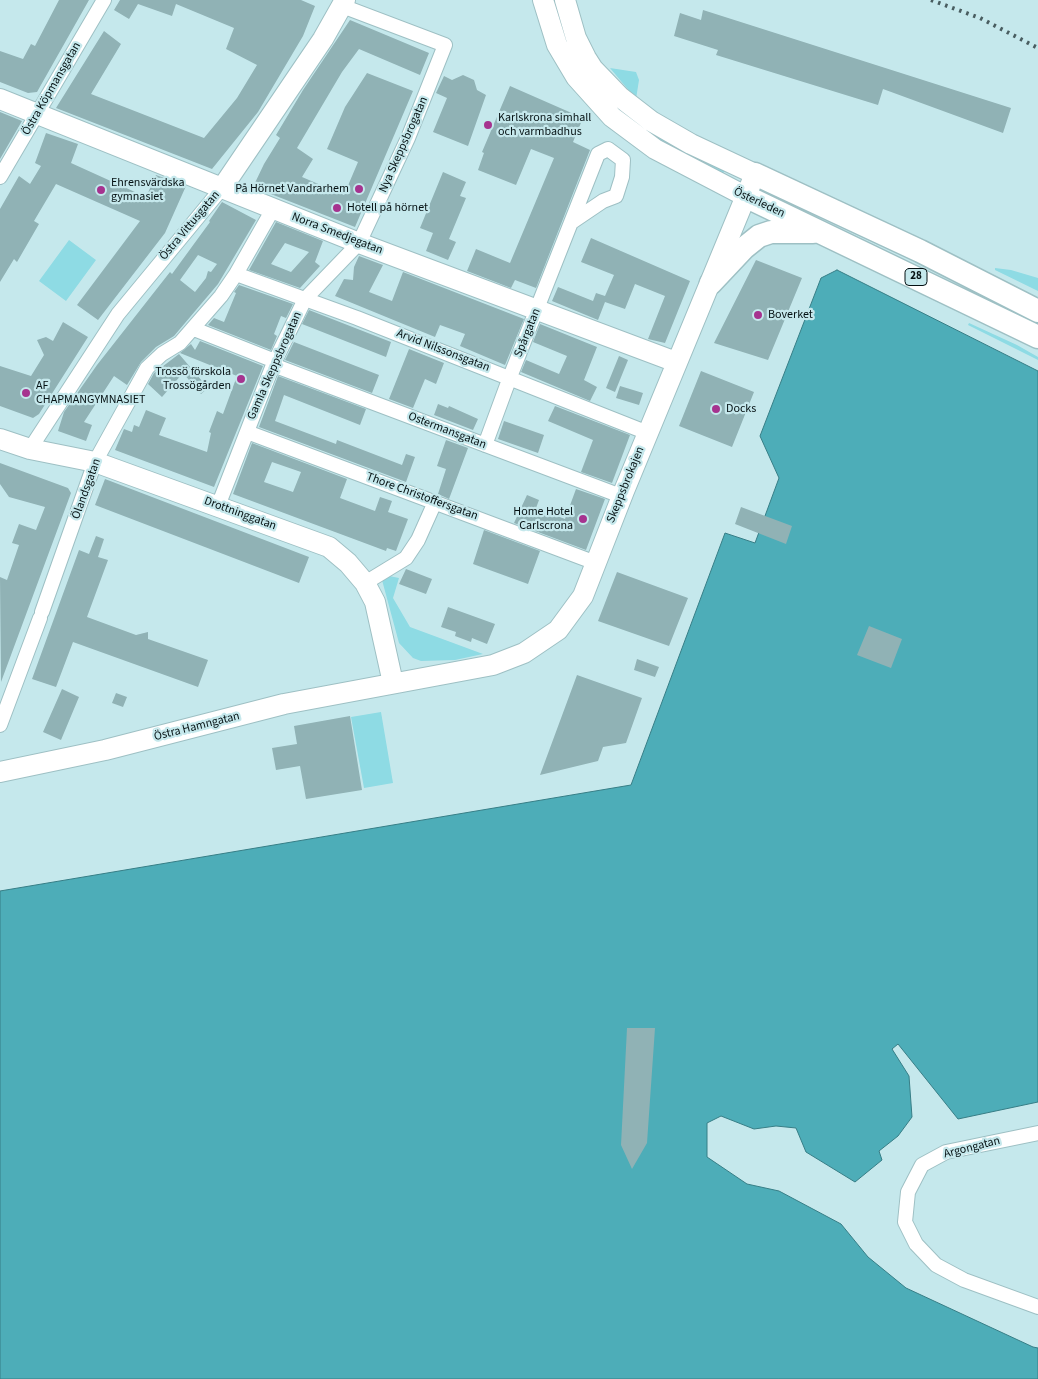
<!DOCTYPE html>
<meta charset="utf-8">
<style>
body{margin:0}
canvas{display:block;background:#c5e8ec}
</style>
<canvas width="1038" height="1379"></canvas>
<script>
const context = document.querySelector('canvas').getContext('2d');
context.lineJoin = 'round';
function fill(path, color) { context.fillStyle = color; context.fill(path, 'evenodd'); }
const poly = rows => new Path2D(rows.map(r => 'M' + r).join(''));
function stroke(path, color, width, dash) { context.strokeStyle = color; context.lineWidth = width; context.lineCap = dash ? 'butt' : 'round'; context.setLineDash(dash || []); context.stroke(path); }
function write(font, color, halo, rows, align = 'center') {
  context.font = font + ' "Source Sans 3",sans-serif'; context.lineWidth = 4.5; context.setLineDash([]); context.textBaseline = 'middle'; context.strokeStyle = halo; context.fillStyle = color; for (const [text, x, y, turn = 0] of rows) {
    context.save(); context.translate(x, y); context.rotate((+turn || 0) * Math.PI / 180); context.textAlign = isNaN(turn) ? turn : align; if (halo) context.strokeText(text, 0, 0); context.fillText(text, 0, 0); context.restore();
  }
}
fill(poly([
 [573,51,725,170,721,177,689,161,624,118],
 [610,68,636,72,639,80,636,99],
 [69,240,96,260,66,301,39,281],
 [995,268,1011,270,1038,278,1038,291,995,270],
 [969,323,1017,345,1038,357,1038,360,968,325],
 [384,575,399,578,393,598,410,627,483,654,455,660,421,661,413,658,399,643,382,580],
 [381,712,393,783,364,788,351,717]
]), '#8edbe4');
const water = poly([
 [837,270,1038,371,1038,1102,958,1119,898,1044,892,1049,909,1076,912,1117,898,1136,879,1151,882,1160,855,1182,806,1152,796,1128,776,1126,754,1129,721,1116,707,1123,707,1157,747,1184,779,1191,841,1224,868,1257,906,1288,1033,1347,1038,1348,1038,1379,0,1379,0,891,631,785,725,533,755,543,779,478,760,436,821,278,837,270]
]);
fill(water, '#4dadb8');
stroke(water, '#377e86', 1);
fill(poly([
 [59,0,89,0,37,92,28,93,0,82,0,51,23,59,31,44,35,46],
 [120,0,301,0,315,6,303,36,258,112,212,169,56,108,104,31,121,44,91,94,204,138,237,98,257,65,226,49,234,28,176,4,172,16,138,4,129,19,114,10],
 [703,10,1011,108,1003,133,883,89,878,105,716,55,718,50,674,36,680,13,701,20],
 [350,20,429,53,420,75,359,49,342,72,297,148,313,159,302,177,344,195,358,162,327,149,345,107,367,73,413,91,355,227,253,187,264,164,280,138,276,135,303,90],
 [463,75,474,80,477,90,486,95,468,146,433,132,447,98,436,93,444,76,452,80],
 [510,86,583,118,573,142,590,150,536,288,515,280,511,288,467,271,476,249,510,263,554,158,531,149,516,185,478,170,484,153,482,152],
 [0,112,22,121,0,159],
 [46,133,78,144,71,163,146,197,156,175,186,186,165,233,98,320,77,305,140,221,56,184,34,221,39,224,17,262,14,259,0,282,0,209,19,176,30,184,41,166,35,163],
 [443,172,466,182,460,196,466,198,449,239,456,242,448,260,426,251,433,233,420,228],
 [222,202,256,220,218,284,174,336,156,347,141,362,127,385,114,376,84,422,92,425,86,441,58,431,64,412,97,365,170,272,172,274,210,222,209,221],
 [198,255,217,264,211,272,208,271,206,278,195,292,180,280],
 [276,222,323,241,315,262,320,266,300,288,249,270],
 [285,243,309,252,291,272,271,264],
 [591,238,690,281,665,343,648,339,665,296,635,284,625,309,605,302,598,320,552,301,558,287,593,301,596,293,605,296,614,275,581,262],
 [359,256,383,265,369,292,392,301,403,272,524,319,505,365,460,346,465,334,440,325,435,337,335,296,344,279,353,280,354,267],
 [756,260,802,278,768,360,714,343],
 [239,285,293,304,286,318,281,316,274,334,277,336,271,350,208,325,214,318,224,322,236,293,234,292],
 [309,310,391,342,386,357,302,324],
 [63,322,88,337,39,414,33,418,0,406,0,366,31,376,44,355,37,340,46,337,53,341],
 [540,324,597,347,584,380,597,387,590,401,521,372,526,360,559,374,567,356,533,342],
 [200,341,263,366,214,487,115,450,124,429,132,432,134,425,139,427,146,410,166,418,159,435,207,452,211,433,209,432,217,411,223,414,237,376,180,353,191,344,195,350],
 [294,342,379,375,372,393,285,360],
 [409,349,444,363,436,384,425,379,413,408,389,399],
 [179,354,208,388,201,394,183,373,162,397,148,384,154,373],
 [619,356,628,360,615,392,606,388],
 [701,371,754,392,732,447,679,426],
 [278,376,366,409,360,425,284,395,275,421,336,444,337,440,402,465,406,454,415,457,406,482,259,427],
 [620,386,643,393,639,405,616,398],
 [438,404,448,408,449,406,478,419,473,430,434,415],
 [555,406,630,435,612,483,581,472,593,440,548,421],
 [504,421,544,435,538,453,498,439],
 [446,440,468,448,449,499,438,494,446,469,437,466],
 [252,443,347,479,340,498,375,511,380,497,392,501,388,512,408,519,396,551,387,548,386,551,233,494],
 [272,462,301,472,293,492,264,482],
 [0,463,68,488,71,493,1,682,0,577,7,580,19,545,12,543,19,524,36,530,45,507,9,497,0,484],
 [105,479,309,557,299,583,95,505],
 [576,489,605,499,586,550,514,523,527,495,539,500,536,508,565,519],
 [741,507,792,526,786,544,735,524],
 [484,530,540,551,528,584,473,564],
 [96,536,104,539,98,557,108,560,87,617,136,635,148,632,148,639,208,660,198,687,73,642,56,687,32,679,79,550,89,554],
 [406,569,432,579,426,594,399,584],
 [617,572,688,598,669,646,598,621],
 [448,607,495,624,487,644,472,638,471,642,455,636,456,632,441,627],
 [869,626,902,639,891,668,857,655],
 [637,659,659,667,655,677,634,670],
 [577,675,642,698,626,743,603,747,598,761,540,775],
 [62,689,79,697,61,740,43,732],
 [116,693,127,697,123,707,112,703],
 [350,716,362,790,306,799,300,766,276,770,272,748,297,744,294,726],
 [627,1028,655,1028,647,1143,632,1169,621,1145]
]), '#90b2b5');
const street = poly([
 [0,177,104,0],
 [236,274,357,318,648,433],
 [194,329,275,361],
 [273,365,621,496],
 [247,432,596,563],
 [485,445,510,377,598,154,608,149,623,160,622,177,616,196,603,201,572,222],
 [30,449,118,314,222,188],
 [218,506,273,365,305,299,359,243,408,138,445,45,342,6],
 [365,583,406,558,418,540,435,502],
 [42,612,95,462,147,368,162,354,180,343,221,296,236,274,273,209],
 [0,725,40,618],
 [1038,1133,946,1152,922,1165,908,1192,905,1222,916,1244,936,1265,964,1280,1038,1307]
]);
const secondary = poly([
 [543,0,557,45,576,77,612,117,655,149,745,196],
 [0,99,359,243,676,362],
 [222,188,323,39,345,0],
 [0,439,30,449,95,462,329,547,348,563,365,583,375,602,393,683],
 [0,772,105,750,284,704,493,665,524,653,558,630,583,596,624,491,755,174,691,144,651,121,620,97,593,69,586,58,576,38,565,0]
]);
const primary = poly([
 [755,174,920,251,1038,311],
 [745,196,1038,337],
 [711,283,744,248,759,236,771,232,813,232]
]);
stroke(street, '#9ec0c4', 16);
stroke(secondary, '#9ec0c4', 22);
stroke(primary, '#9ec0c4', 25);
stroke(street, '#fff', 14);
stroke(secondary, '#fff', 20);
stroke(primary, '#fff', 22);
stroke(poly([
 [931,0,980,18,1038,48]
]), '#495d60', 4, [2.5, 5]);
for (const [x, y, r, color] of [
 [488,125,5,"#a6338f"],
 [359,189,5,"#a6338f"],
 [101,190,5,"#a6338f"],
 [337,208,5,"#a6338f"],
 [758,315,5,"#a6338f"],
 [241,379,5,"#a6338f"],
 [26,393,5,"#a6338f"],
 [716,409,5,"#a6338f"],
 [583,519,5,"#a6338f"]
]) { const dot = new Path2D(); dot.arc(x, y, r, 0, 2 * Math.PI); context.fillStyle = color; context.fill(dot); stroke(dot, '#c5e8ec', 2); }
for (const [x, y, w] of [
 [916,277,22]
]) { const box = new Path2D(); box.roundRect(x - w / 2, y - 8.5, w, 17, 4); context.fillStyle = '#c5e8ec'; context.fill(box); stroke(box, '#051113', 1); }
write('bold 11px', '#051113', null, [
 ["28",916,277]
]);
write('12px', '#051113', '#c5e8ec', [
 ["Östra Köpmansgatan",52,89,-60],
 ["Nya Skeppsbrogatan",404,145,-66],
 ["Österleden",759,203,25],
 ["Östra Vittusgatan",190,226,-50],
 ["Norra Smedjegatan",337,234,21],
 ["Spårgatan",528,333,-68],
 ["Arvid Nilssonsgatan",443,351,21],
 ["Gamla Skeppsbrogatan",275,366,-66],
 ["Ostermansgatan",447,431,21],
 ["Skeppsbrokajen",626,485,-68],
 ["Ölandsgatan",87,489,-70],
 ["Thore Christoffersgatan",422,497,20],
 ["Drottninggatan",240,514,20],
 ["Östra Hamngatan",197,727,-14],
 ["Argongatan",972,1148,-14]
]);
write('12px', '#051113', '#c5e8ec', [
 ["Karlskrona simhall",498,118],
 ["och varmbadhus",498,132],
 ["Ehrensvärdska",111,183],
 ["gymnasiet",111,197],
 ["På Hörnet Vandrarhem",349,189,"right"],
 ["Hotell på hörnet",347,208],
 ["Boverket",768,315],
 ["Trossö förskola",231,372,"right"],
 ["Trossögården",231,386,"right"],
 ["AF",36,386],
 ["CHAPMANGYMNASIET",36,400],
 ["Docks",726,409],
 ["Home Hotel",573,512,"right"],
 ["Carlscrona",573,526,"right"]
], 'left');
</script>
